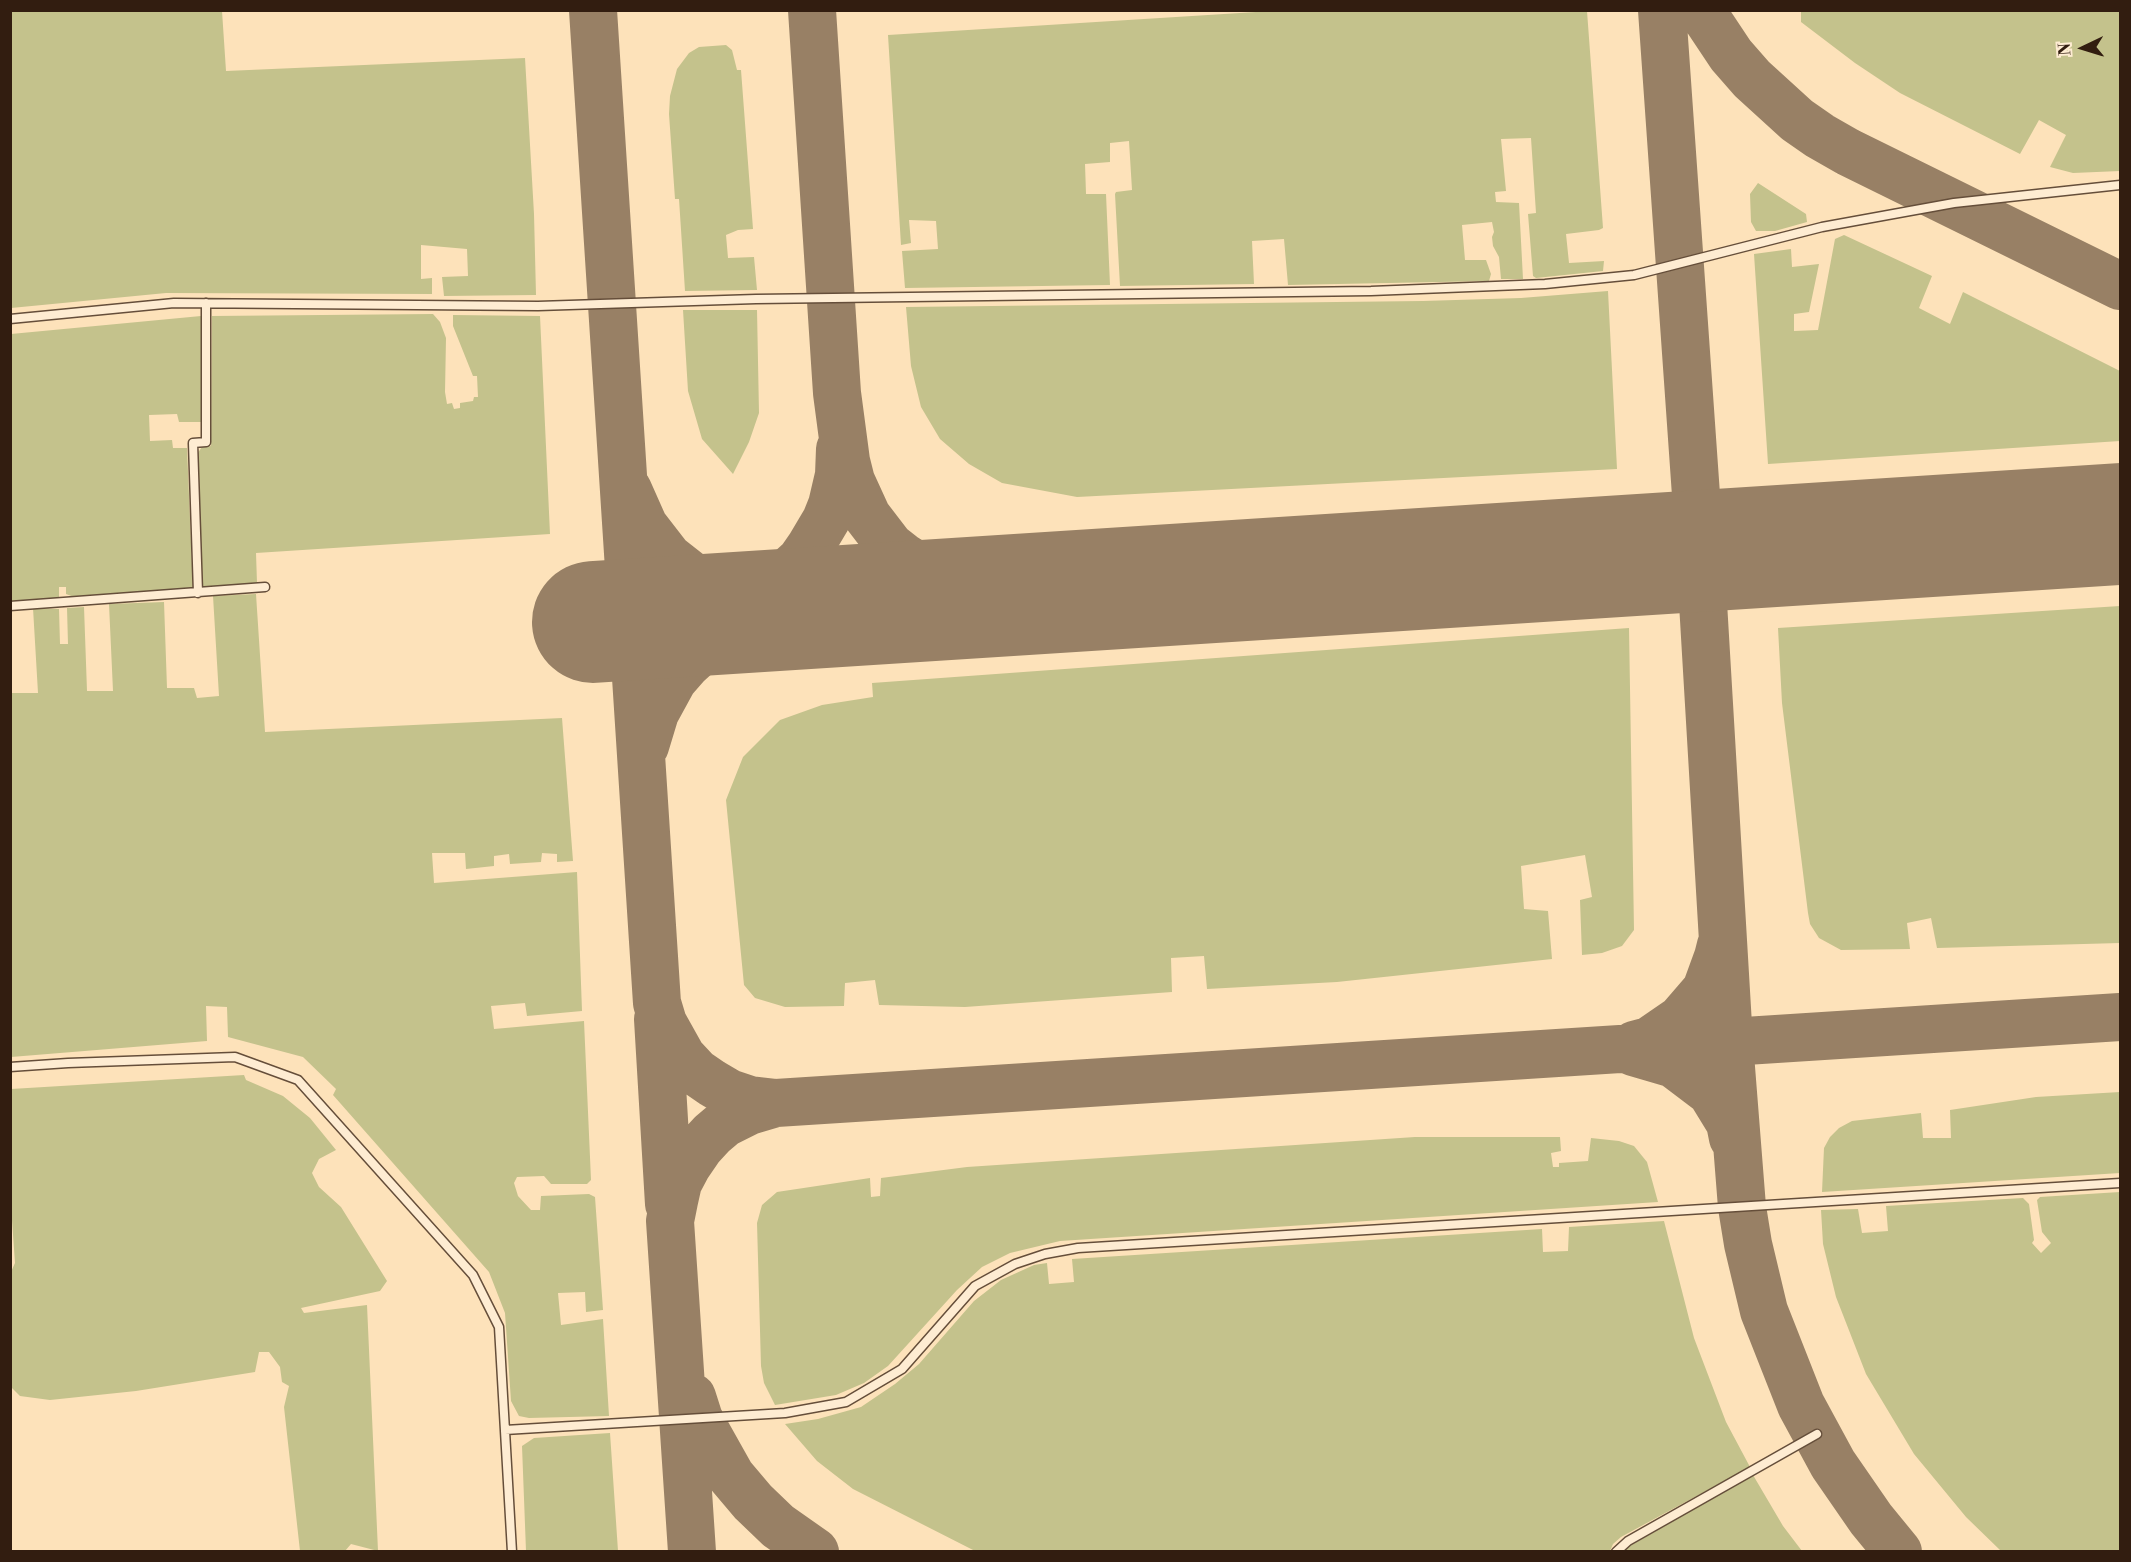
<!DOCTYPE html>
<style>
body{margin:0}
#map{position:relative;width:2131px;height:1562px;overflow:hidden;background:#fde2ba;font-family:"Libre Bodoni",serif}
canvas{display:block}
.frame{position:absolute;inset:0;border:12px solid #321d10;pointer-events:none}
.north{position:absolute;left:2053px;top:18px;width:60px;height:60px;-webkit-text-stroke:4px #feecd2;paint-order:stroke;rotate:266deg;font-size:16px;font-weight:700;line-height:24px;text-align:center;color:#321d10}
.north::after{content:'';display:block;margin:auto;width:21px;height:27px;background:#321d10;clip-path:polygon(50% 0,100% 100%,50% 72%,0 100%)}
</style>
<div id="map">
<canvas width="2131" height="1562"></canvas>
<div class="frame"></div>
<div class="north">N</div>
</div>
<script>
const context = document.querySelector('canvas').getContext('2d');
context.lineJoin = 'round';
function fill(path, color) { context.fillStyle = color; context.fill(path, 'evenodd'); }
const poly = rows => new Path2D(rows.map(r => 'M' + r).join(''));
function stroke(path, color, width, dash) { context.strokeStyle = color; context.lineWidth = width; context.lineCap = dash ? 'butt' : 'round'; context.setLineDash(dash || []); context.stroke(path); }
fill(poly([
 [11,10,222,11,226,71,525,58,534,214,536,295,444,296,442,277,468,276,467,249,421,245,421,279,432,278,432,294,166,293,11,308],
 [1272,11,1587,11,1603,228,1599,230,1566,234,1569,263,1604,261,1603,271,1536,278,1533,276,1528,214,1536,213,1531,138,1501,139,1506,191,1495,192,1496,202,1519,203,1523,279,1501,279,1499,257,1493,246,1492,237,1494,232,1492,222,1462,225,1465,260,1486,260,1491,274,1489,281,1288,285,1284,239,1252,241,1254,284,1120,286,1115,194,1116,192,1132,190,1129,141,1110,143,1110,162,1085,164,1086,194,1106,194,1110,285,905,288,902,251,938,249,936,221,909,220,911,243,901,245,888,35],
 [1801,11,2120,11,2120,171,2073,173,2050,167,2066,135,2039,120,2020,154,1900,93,1855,63,1801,22],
 [726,45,732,50,737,70,741,70,753,229,738,230,726,235,728,258,754,257,757,290,685,291,679,199,675,199,669,114,670,96,677,69,689,53,699,47],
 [1758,183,1806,214,1807,222,1775,231,1756,231,1751,222,1750,194],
 [1844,235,1932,276,1919,308,1950,324,1963,292,2120,371,2120,441,1768,464,1754,254,1791,249,1792,267,1819,264,1809,312,1794,314,1794,331,1818,330,1835,239],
 [1608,291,1617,469,1077,497,1002,483,969,464,940,439,921,407,911,366,906,307,1423,301,1521,298],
 [683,310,757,310,759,413,749,442,733,474,702,439,688,391],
 [433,314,440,322,446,338,445,392,447,404,452,403,454,409,460,408,460,403,473,401,474,397,478,397,477,376,473,376,453,326,453,315,540,316,550,534,256,553,257,583,206,589,201,584,197,454,202,447,211,446,212,316],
 [201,316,201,422,179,422,177,414,149,415,150,441,172,440,173,448,187,448,193,590,74,597,66,594,66,587,59,587,59,598,11,601,11,334],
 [256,594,265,732,562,718,573,861,557,862,557,854,542,853,541,862,510,864,509,854,494,856,494,866,466,869,465,853,432,853,434,883,577,872,582,1011,527,1016,525,1003,491,1006,494,1029,584,1021,591,1180,587,1184,551,1184,544,1176,517,1177,514,1183,518,1196,531,1210,540,1210,541,1196,589,1194,595,1197,603,1310,586,1312,585,1292,558,1293,561,1325,603,1319,609,1416,529,1418,519,1416,511,1401,505,1313,489,1272,333,1095,336,1089,303,1057,228,1037,227,1007,206,1006,207,1041,11,1057,10,691,11,693,38,693,33,608,59,609,60,644,68,644,67,608,84,607,87,691,113,691,109,604,164,602,167,688,194,688,197,698,219,696,213,596],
 [2120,606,2120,943,1937,948,1931,918,1907,923,1910,949,1841,950,1819,938,1810,924,1808,913,1782,703,1778,628],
 [1629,628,1634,930,1622,946,1602,953,1582,955,1580,900,1592,897,1585,855,1521,866,1524,909,1548,911,1552,959,1337,982,1207,989,1204,956,1171,958,1172,992,965,1007,879,1005,875,980,845,983,844,1006,785,1007,755,998,744,985,726,800,743,757,780,720,822,705,873,697,872,683],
 [244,1075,246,1080,283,1096,310,1118,336,1150,319,1159,312,1173,319,1187,341,1207,387,1281,380,1291,301,1308,304,1313,367,1305,378,1551,351,1544,345,1551,300,1551,284,1407,289,1386,282,1382,280,1367,269,1352,259,1352,255,1372,136,1391,50,1400,20,1396,11,1387,10,1274,15,1263,10,1192,11,1089],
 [2120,1092,2120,1173,1822,1192,1824,1148,1830,1137,1839,1128,1852,1121,1921,1113,1923,1138,1951,1138,1950,1110,2036,1097],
 [1415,1137,1560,1137,1561,1151,1551,1153,1553,1167,1559,1167,1559,1163,1588,1161,1591,1138,1619,1141,1634,1146,1647,1162,1658,1202,1060,1241,1010,1253,982,1267,957,1290,888,1366,864,1383,836,1395,775,1405,764,1383,761,1366,757,1223,762,1205,777,1192,870,1178,871,1197,880,1196,881,1178,967,1167],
 [2120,1192,2120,1551,2001,1551,1966,1517,1914,1454,1866,1374,1836,1297,1823,1244,1821,1210,1858,1209,1862,1233,1888,1231,1886,1206,2023,1198,2029,1204,2034,1240,2032,1243,2041,1253,2051,1243,2042,1232,2037,1200,2040,1197],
 [1664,1221,1694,1338,1726,1422,1750,1467,1621,1537,1613,1544,1610,1551,977,1552,853,1489,817,1461,785,1424,818,1419,861,1407,895,1384,919,1364,974,1301,1001,1280,1034,1265,1047,1263,1049,1284,1074,1282,1072,1259,1542,1229,1543,1252,1568,1251,1569,1227],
 [610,1433,618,1551,526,1551,522,1446,534,1438],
 [1753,1475,1783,1526,1802,1551,1624,1552,1628,1547]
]), '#c4c28c');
stroke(poly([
 [593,10,657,1003,663,1023,682,1057,696,1072,712,1083,729,1093,750,1100,776,1103,2120,1017],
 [812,10,837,393,846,461,851,481,867,516,890,546,904,557,936,577,966,587,1014,591,1169,585],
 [1662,10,1700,552,1729,1042,1742,1207,1748,1244,1764,1311,1801,1405,1833,1464,1871,1519,1898,1552],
 [1701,10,1731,55,1752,79,1797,120,1820,136,1848,152,2120,286],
 [628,490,644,526,668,557,696,579,711,588,742,600,781,605,953,599],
 [645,746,655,713,673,680,687,664,801,560,810,547,826,520,832,505,839,475,840,449],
 [658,1019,669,1204],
 [1634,1045,1649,1041,1681,1019,1706,990,1718,957,1721,945],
 [1633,1052,1674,1064,1711,1092,1730,1123,1733,1138],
 [692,1397,699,1419,731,1476,753,1502,778,1526,815,1552],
 [692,1552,671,1236,670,1221,674,1201,678,1183,687,1166,700,1147,712,1134,725,1123,749,1111,776,1103]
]), '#988065', 48);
stroke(poly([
 [593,622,2120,524]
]), '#988065', 122);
const lane = poly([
 [10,319,174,303,538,306,756,299,1371,291,1545,284,1634,275,1822,227,1954,203,2120,185],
 [198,593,193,443,206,442,206,303],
 [10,606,265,587],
 [10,1067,68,1063,235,1057,298,1080,473,1275,499,1327,512,1552],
 [505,1430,785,1413,846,1402,902,1369,975,1286,1015,1264,1045,1254,1078,1248,2120,1183],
 [1616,1552,1628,1541,1817,1434]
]);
stroke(lane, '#654e3a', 11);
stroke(lane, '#feecd2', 8);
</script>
